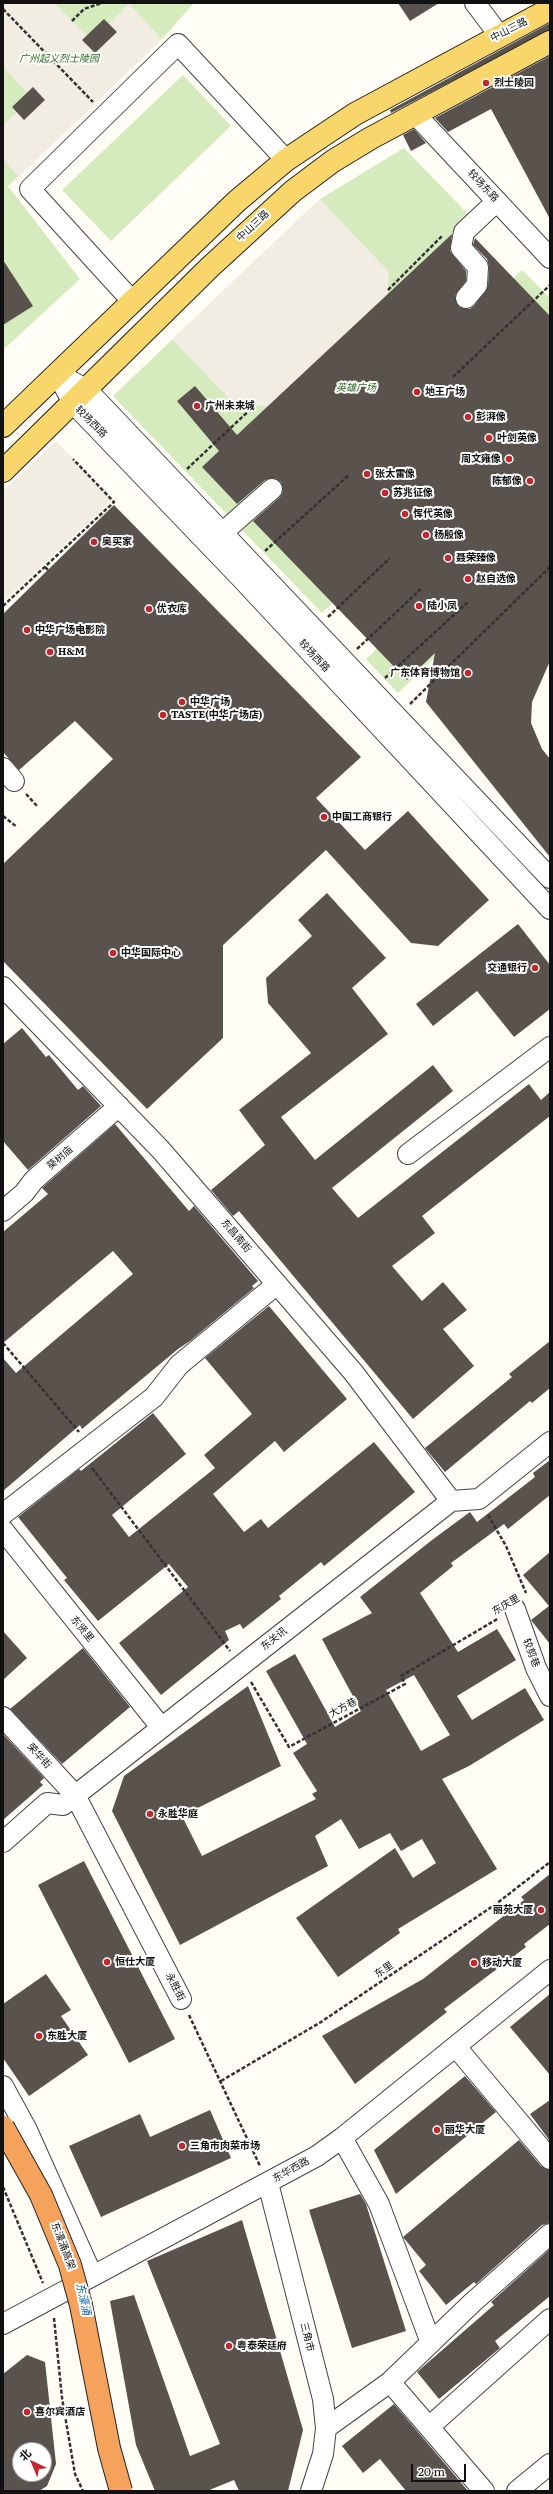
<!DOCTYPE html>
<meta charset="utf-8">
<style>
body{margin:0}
#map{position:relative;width:553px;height:2494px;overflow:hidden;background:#fffdf5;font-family:Literata,"Noto Sans SC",serif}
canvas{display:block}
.frame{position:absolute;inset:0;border:4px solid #111;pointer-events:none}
.north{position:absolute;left:12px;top:2442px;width:40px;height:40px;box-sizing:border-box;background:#fff;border:1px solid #a0a0a0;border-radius:50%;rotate:316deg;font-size:11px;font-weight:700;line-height:16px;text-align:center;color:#111}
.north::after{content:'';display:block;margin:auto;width:14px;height:18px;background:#c4262e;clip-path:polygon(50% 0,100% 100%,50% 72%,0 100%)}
.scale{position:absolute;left:411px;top:2464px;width:55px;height:18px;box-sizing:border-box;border:2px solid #111;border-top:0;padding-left:5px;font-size:12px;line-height:14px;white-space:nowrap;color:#111;-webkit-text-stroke:3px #fff;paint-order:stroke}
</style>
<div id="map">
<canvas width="553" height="2494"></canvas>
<div class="frame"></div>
<div class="north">北</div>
<div class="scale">20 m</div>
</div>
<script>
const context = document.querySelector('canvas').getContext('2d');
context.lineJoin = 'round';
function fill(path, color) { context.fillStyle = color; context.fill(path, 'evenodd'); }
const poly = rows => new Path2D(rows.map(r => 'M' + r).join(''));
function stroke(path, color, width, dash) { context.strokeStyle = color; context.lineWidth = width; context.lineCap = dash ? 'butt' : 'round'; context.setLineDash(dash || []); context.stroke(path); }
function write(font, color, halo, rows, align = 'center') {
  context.font = font + ' Literata,"Noto Sans SC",serif'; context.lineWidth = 4; context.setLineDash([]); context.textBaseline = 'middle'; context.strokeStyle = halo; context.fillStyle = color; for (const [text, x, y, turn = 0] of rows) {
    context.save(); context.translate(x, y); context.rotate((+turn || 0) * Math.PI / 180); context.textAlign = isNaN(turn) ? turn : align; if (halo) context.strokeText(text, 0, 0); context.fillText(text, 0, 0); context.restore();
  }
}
fill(poly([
 [3,3,194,3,162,39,8,186,80,279,3,350],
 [183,75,231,126,111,241,62,190],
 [404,148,469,215,452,232,453,253,496,296,522,270,550,298,550,547,398,693,366,659,433,596,388,549,322,613,113,396,320,199]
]), '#d5ebbd');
fill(poly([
 [3,3,54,3,92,40,129,4,162,39,19,177,3,159,3,125,32,98,3,67],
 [320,199,389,272,384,341,316,414,232,402,172,339],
 [56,441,112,500,3,602,3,491]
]), '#f1ede2');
fill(poly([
 [398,3,439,3,410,21],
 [104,19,117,32,95,53,82,40],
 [550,23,550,30,391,113,390,110],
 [550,56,550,219,491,109,448,132,435,118],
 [33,87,45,100,24,120,12,107],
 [414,129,426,143,411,151,403,135],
 [452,234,450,251,466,271,466,281,455,296,459,307,470,309,474,306,488,286,489,267,487,259,473,245,475,238,550,316,550,661,532,702,531,723,542,749,550,759,550,857,426,702,435,653,407,680,253,521,280,497,283,492,281,482,275,478,265,480,237,504,202,467,219,451,177,401,195,386,237,435],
 [3,260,33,306,3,325],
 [114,505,361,757,316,798,365,850,408,811,489,900,438,946,411,943,326,850,223,945,223,1038,147,1109,3,961,3,864,113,759,75,721,19,770,3,752,3,614],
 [327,893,386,958,352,988,388,1034,281,1117,315,1160,433,1065,453,1091,332,1188,358,1218,529,1084,541,1100,550,1092,550,1116,422,1216,435,1233,392,1266,422,1301,443,1282,467,1310,443,1329,474,1366,413,1419,239,1211,233,1216,211,1190,265,1145,239,1110,311,1053,268,1003,266,978,312,936,298,920],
 [518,924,550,965,550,1009,514,1037,477,991,433,1026,416,1004],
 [22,1028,46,1057,49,1055,78,1090,83,1086,101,1106,28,1170,3,1141,3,1044],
 [115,1124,189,1211,194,1206,258,1281,252,1286,254,1288,190,1341,178,1349,82,1429,80,1425,3,1491,3,1358,16,1373,133,1274,113,1251,3,1343,3,1232,48,1194,42,1188],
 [269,1306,347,1399,284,1452,275,1441,213,1494,244,1532,261,1519,268,1528,374,1442,415,1492,324,1566,321,1562,279,1596,281,1599,243,1629,240,1624,225,1631,229,1640,161,1695,119,1643,188,1587,169,1564,98,1621,64,1580,67,1578,18,1517,79,1469,81,1471,153,1413,186,1454,112,1515,129,1537,215,1468,204,1455,252,1414,205,1358],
 [550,1341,550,1388,532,1403,530,1401,445,1472,425,1448,512,1377,509,1374],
 [550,1460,550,1495,508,1529,504,1524,451,1563,453,1566,420,1593,458,1652,497,1629,516,1660,457,1696,472,1720,525,1688,544,1720,469,1766,442,1779,497,1869,398,1929,400,1933,338,1977,296,1918,395,1848,413,1878,436,1863,422,1839,401,1851,390,1833,359,1849,341,1819,315,1836,328,1866,180,1945,112,1811,124,1776,248,1686,281,1766,182,1816,202,1856,316,1799,312,1794,317,1791,293,1753,307,1744,266,1671,295,1654,335,1727,361,1711,322,1639,372,1613,360,1597,432,1540,470,1512,477,1522,535,1477,533,1473],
 [414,1675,450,1735,421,1751,386,1690],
 [550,1552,550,1644,531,1620,549,1606,523,1575],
 [3,1631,27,1658,3,1680],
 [83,1648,130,1707,62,1764,10,1709],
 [3,1734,44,1778,40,1782,43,1785,3,1820],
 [84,1861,175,2039,129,2063,38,1885],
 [550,1874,550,1924,524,1944,526,1947,444,2009,447,2012,355,2084,322,2036,423,1979,524,1900,521,1897],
 [46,1974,71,2010,61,2016,88,2055,29,2096,3,2058,3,2004],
 [550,1994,550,2075,510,2027],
 [465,2076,496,2112,396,2194,374,2150],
 [550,2100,550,2141,530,2114],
 [210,2110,231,2158,101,2217,69,2146,140,2114,150,2137],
 [519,2140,541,2166,550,2170,550,2223,542,2225,476,2284,474,2282,446,2305,419,2271,426,2265,403,2237],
 [360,2194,366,2204,406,2331,352,2348,309,2210],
 [242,2220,303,2430,288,2491,239,2491,234,2480,207,2491,155,2491,136,2445,110,2301,134,2295,190,2456,220,2444,147,2261],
 [550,2249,550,2296,495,2341,500,2348,439,2399,417,2372,494,2305,491,2302],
 [27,2355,45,2362,56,2464,47,2486,39,2491,3,2491,3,2374],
 [20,2450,44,2450,44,2474,20,2474],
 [394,2404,452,2472,468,2491,406,2491,380,2459,363,2473,342,2446]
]), '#5a524d');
const minor = poly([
 [475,3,499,35],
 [415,114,550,258],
 [466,298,477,285,478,267,461,248,464,232,497,201],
 [132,301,30,189,178,44,286,160],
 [57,373,73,403,240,577,550,909],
 [71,381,87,390,550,878],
 [222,533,272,489],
 [3,768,14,781],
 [3,987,160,1149,353,1372,451,1501],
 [408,1154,550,1047],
 [3,1211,24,1193,34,1180,119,1106],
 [3,1514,154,1397,179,1365,277,1284],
 [3,1530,161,1727],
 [515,1609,536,1668,550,1696],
 [3,1717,75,1795,181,1999],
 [3,1842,47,1803,63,1805,451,1501,479,1499,550,1442],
 [456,2047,550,2159],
 [3,2086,27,2130,92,2275],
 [342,2138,379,2204,431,2343],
 [268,2183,323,2399,326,2428,323,2454,311,2491],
 [3,2324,317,2156,342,2138,550,1970],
 [390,2382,484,2491],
 [429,2427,550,2319],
 [326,2428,390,2382,472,2303,550,2234],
 [517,2491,550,2464]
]);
const major = poly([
 [3,426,237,201,286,160,355,114,550,9],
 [3,471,210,267,293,191,333,161,371,138,550,42]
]);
stroke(minor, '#444', 22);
stroke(major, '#222', 24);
stroke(poly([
 [3,9,93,102],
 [72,21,84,9,102,3],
 [388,290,443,235],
 [453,377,550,285],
 [187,469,255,405],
 [265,551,349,475],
 [45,567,48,570],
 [3,606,114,502,73,459],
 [328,617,390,558],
 [357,649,421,589],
 [385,678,469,601],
 [410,704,550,567],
 [26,794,38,807],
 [3,816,17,827],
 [3,1343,79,1432],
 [92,1468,230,1651],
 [488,1515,506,1546,526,1593],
 [251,1682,289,1747,405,1684,401,1676,499,1618],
 [189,2015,260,2166],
 [221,2081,321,2022,496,1904,550,1862],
 [3,2187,43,2283],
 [54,2318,62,2398,75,2474,83,2491]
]), '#333', 2.5, [4, 2]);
stroke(minor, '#fff', 20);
stroke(major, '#f9d66b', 22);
const highwayBridge = poly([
 [3,2127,41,2195,70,2265,81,2305,109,2448,121,2491]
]);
stroke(highwayBridge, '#222', 24, []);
stroke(highwayBridge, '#f5a25d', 22);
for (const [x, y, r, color] of [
 [486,83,4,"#c4262e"],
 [417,392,4,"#c4262e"],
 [197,406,4,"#c4262e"],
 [468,417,4,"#c4262e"],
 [489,438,4,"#c4262e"],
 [509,459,4,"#c4262e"],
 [367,474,4,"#c4262e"],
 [530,481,4,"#c4262e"],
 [385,493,4,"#c4262e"],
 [405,514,4,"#c4262e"],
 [426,535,4,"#c4262e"],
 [94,542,4,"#c4262e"],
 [448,558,4,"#c4262e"],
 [468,579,4,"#c4262e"],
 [419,606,4,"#c4262e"],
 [149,609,4,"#c4262e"],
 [27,630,4,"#c4262e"],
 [50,652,4,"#c4262e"],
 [468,673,4,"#c4262e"],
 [182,702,4,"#c4262e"],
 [163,715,4,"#c4262e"],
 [324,817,4,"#c4262e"],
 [113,953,4,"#c4262e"],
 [535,968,4,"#c4262e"],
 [150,1814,4,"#c4262e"],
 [541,1910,4,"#c4262e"],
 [107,1962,4,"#c4262e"],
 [474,1963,4,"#c4262e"],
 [39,2036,4,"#c4262e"],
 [437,2130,4,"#c4262e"],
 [182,2146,4,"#c4262e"],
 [229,2346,4,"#c4262e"],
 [27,2412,4,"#c4262e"]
]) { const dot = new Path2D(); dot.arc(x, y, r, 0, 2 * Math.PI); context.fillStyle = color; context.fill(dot); stroke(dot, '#fff', 1.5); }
write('10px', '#111', '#fff', [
 ["中山三路",509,30,-27],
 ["较场东路",483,186,47],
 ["中山三路",253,226,-43],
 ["较场西路",91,422,45],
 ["较场西路",314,656,47],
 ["葵树庙",60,1158,-41],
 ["东昌南街",236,1236,49],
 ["东庆里",506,1605,-30],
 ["东贤里",82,1629,51],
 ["东关讯",274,1639,-38],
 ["较剪巷",531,1653,69],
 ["大方巷",343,1708,-28],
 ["荣华街",39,1756,47],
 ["东里",384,1970,-34],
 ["永胜街",175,1987,63],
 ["东华西路",291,2170,-29],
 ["东濠涌高架",63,2246,69],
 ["三角市",307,2337,76]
]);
write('italic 10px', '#2f6b1f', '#fff', [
 ["广州起义烈士陵园",59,59],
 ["英雄广场",356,388]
]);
write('bold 10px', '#111', '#fff', [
 ["烈士陵园",494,83],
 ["地王广场",425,392],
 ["广州未来城",205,406],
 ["彭湃像",476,417],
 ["叶剑英像",497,438],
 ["周文雍像",501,459,"right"],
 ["张太雷像",375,474],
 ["陈郁像",522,481,"right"],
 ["苏兆征像",393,493],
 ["恽代英像",413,514],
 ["杨殷像",434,535],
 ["奥买家",102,542],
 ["聂荣臻像",456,558],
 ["赵自选像",476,579],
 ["陆小凤",427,606],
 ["优衣库",157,609],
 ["中华广场电影院",35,630],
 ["H&M",58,652],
 ["广东体育博物馆",460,673,"right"],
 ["中华广场",190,702],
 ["TASTE(中华广场店)",171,715],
 ["中国工商银行",332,817],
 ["中华国际中心",121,953],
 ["交通银行",527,968,"right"],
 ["永胜华庭",158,1814],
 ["丽苑大厦",533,1910,"right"],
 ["恒仕大厦",115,1962],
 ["移动大厦",482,1963],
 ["东胜大厦",47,2036],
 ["丽华大厦",445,2130],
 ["三角市肉菜市场",190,2146],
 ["粤泰荣廷府",237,2346],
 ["喜尔宾酒店",35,2412]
], 'left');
write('italic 11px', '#1768a6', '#fff', [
 ["东濠涌",83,2299,77]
]);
</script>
